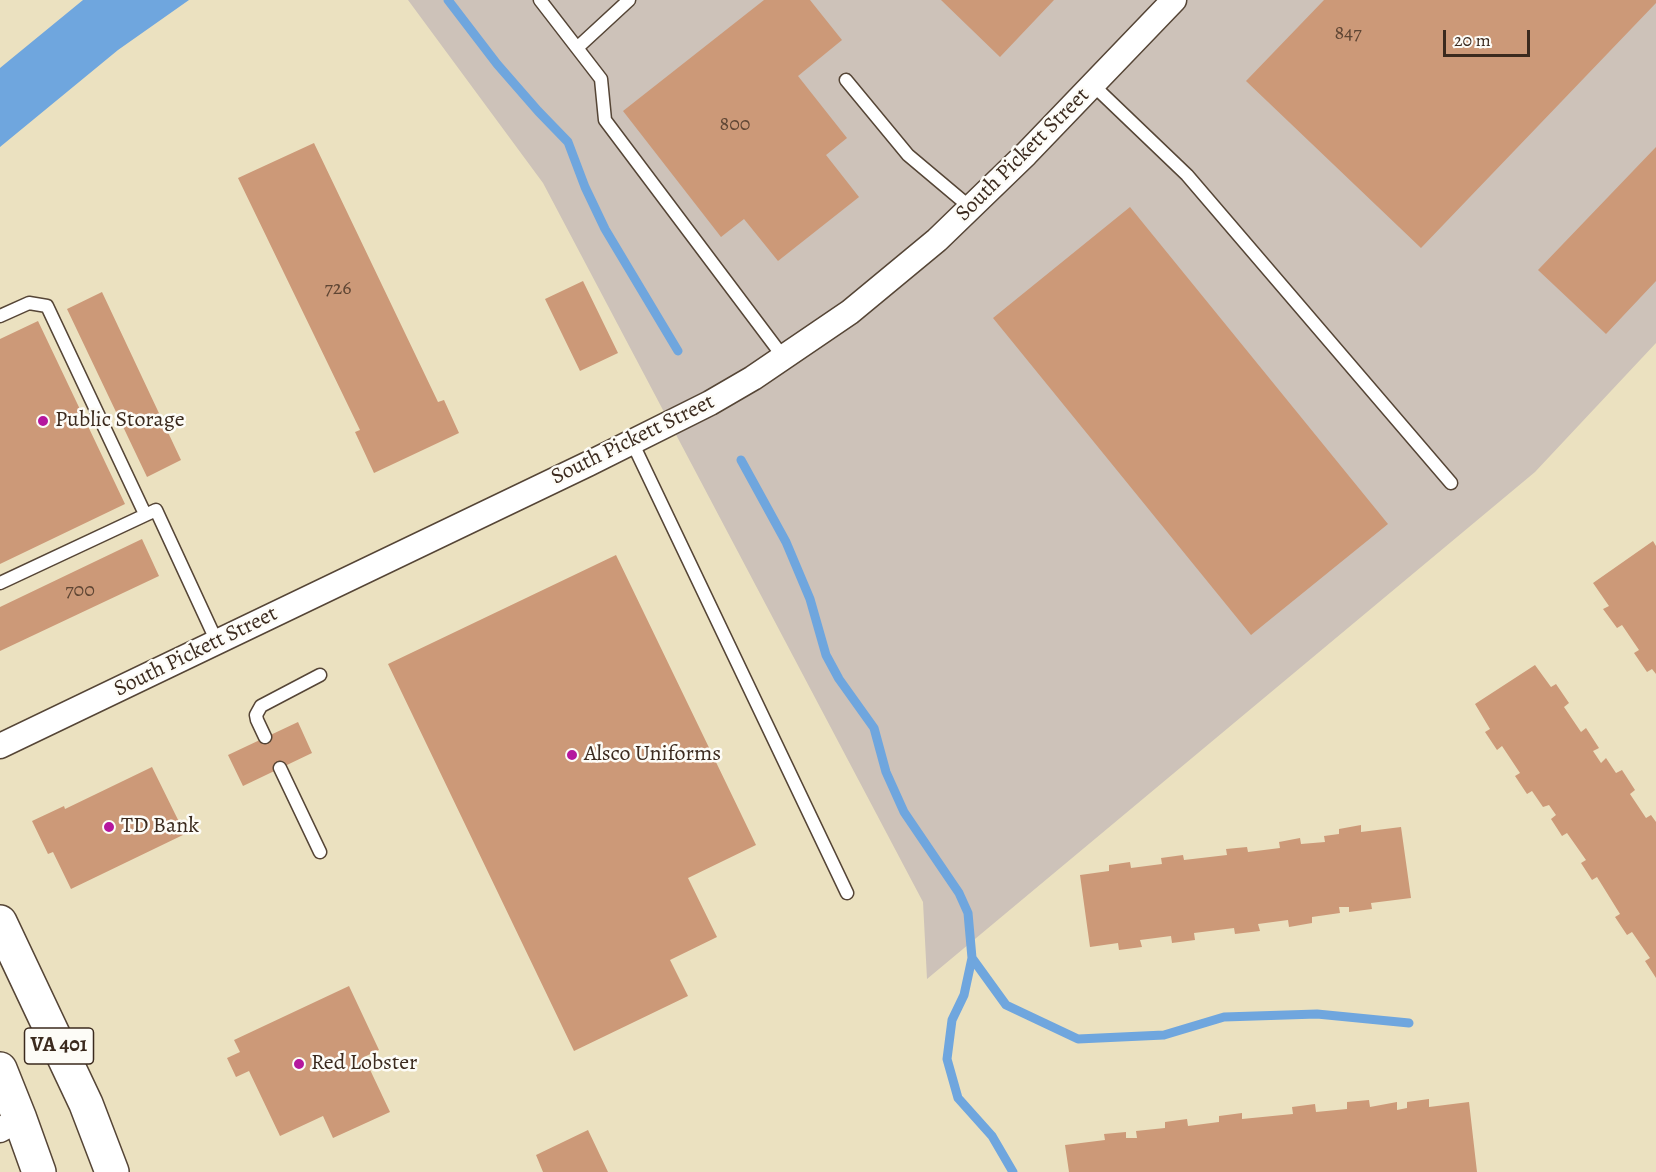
<!DOCTYPE html>
<style>
body{margin:0}
#map{position:relative;width:1656px;height:1172px;overflow:hidden;background:#ebe1c0;font-family:Alegreya,serif}
canvas{display:block}
.scale{position:absolute;left:1443px;top:30px;width:87px;height:27px;box-sizing:border-box;border:3px solid #3b2a1e;border-top:0;padding-left:8px;font-size:18px;line-height:21px;white-space:nowrap;color:#3b2a1e;-webkit-text-stroke:4px #fdfcf7;paint-order:stroke}
</style>
<div id="map">
<canvas width="1656" height="1172"></canvas>
<div class="scale">20 m</div>
</div>
<script>
const context = document.querySelector('canvas').getContext('2d');
context.lineJoin = 'round';
function fill(path, color) { context.fillStyle = color; context.fill(path, 'evenodd'); }
const poly = rows => new Path2D(rows.map(r => 'M' + r).join(''));
function stroke(path, color, width, dash) { context.strokeStyle = color; context.lineWidth = width; context.lineCap = dash ? 'butt' : 'round'; context.setLineDash(dash || []); context.stroke(path); }
function write(font, color, halo, rows, align = 'center') {
  context.font = font + ' Alegreya,serif'; context.lineWidth = 5; context.setLineDash([]); context.textBaseline = 'middle'; context.strokeStyle = halo; context.fillStyle = color; for (const [text, x, y, turn = 0] of rows) {
    context.save(); context.translate(x, y); context.rotate((+turn || 0) * Math.PI / 180); context.textAlign = isNaN(turn) ? turn : align; if (halo) context.strokeText(text, 0, 0); context.fillText(text, 0, 0); context.restore();
  }
}
fill(poly([
 [408,0,1656,0,1656,343,1535,472,927,979,923,902,543,183]
]), '#cdc2b9');
fill(poly([
 [83,0,189,0,118,50,0,147,0,68]
]), '#6fa6de');
stroke(poly([
 [448,0,497,64,538,111,568,142,585,187,605,229,678,351],
 [741,460,786,542,810,599,826,655,839,679,874,728,886,772,904,812,959,893,968,913,972,958,964,995,952,1020,947,1059,958,1098,992,1136,1013,1172],
 [972,958,1006,1005,1078,1039,1164,1035,1224,1017,1317,1014,1409,1023]
]), '#6fa6de', 9);
fill(poly([
 [764,0,810,0,842,40,798,76,847,138,826,155,859,197,778,261,744,219,721,237,623,111],
 [941,0,1054,0,1000,57],
 [1324,0,1656,0,1656,3,1421,248,1246,81],
 [314,143,438,402,444,400,459,433,374,473,355,432,360,430,238,178],
 [1656,147,1656,281,1606,334,1538,270],
 [1130,207,1388,524,1251,635,993,318],
 [583,281,618,353,580,371,545,299],
 [102,292,181,460,147,477,67,309],
 [38,321,125,504,0,564,0,339],
 [142,539,159,576,0,651,0,607],
 [1653,541,1656,546,1656,674,1652,669,1647,672,1634,653,1639,650,1622,625,1617,628,1603,609,1609,606,1593,583],
 [616,555,756,845,688,878,717,937,670,960,688,996,574,1051,388,664],
 [1535,665,1551,687,1556,684,1569,703,1564,707,1581,732,1586,728,1599,748,1593,751,1601,763,1606,758,1616,773,1622,770,1635,790,1630,794,1646,818,1651,815,1656,822,1656,978,1645,961,1650,958,1632,932,1627,935,1615,917,1620,914,1597,877,1592,880,1581,863,1586,860,1567,833,1562,836,1551,819,1556,815,1549,805,1543,807,1532,791,1527,794,1515,776,1520,773,1502,746,1497,750,1485,732,1490,729,1475,704],
 [298,722,312,753,243,786,228,755],
 [152,767,185,834,71,889,53,852,48,854,32,821,64,806,65,809],
 [1361,825,1361,832,1401,827,1411,898,1371,903,1372,909,1349,912,1349,907,1339,907,1340,913,1312,917,1312,923,1289,927,1288,920,1258,924,1260,931,1235,934,1234,928,1194,933,1195,940,1172,943,1171,936,1140,940,1142,947,1119,950,1118,943,1090,947,1080,875,1109,871,1109,865,1130,862,1131,868,1162,864,1161,858,1183,855,1184,860,1227,855,1226,849,1247,847,1248,852,1280,848,1279,842,1300,838,1301,844,1325,842,1324,836,1339,834,1339,829],
 [349,986,379,1050,364,1057,390,1112,333,1138,323,1116,280,1136,249,1071,236,1077,227,1058,240,1052,234,1040],
 [1429,1099,1429,1107,1469,1102,1477,1172,1069,1172,1065,1145,1105,1140,1104,1134,1126,1132,1126,1138,1137,1138,1136,1131,1165,1128,1165,1122,1187,1119,1188,1126,1219,1122,1219,1116,1242,1113,1242,1119,1293,1114,1292,1107,1315,1104,1316,1112,1347,1109,1347,1102,1369,1100,1370,1107,1397,1102,1397,1110,1407,1108,1407,1102],
 [588,1130,608,1172,543,1172,536,1155]
]), '#cc9978');
const service = poly([
 [540,0,601,79,605,120,784,358],
 [577,48,629,0],
 [846,80,908,155,971,208],
 [1093,85,1187,175,1451,483],
 [0,316,29,303,47,306,145,514],
 [632,442,847,893],
 [0,583,156,510,217,642],
 [265,737,257,720,256,715,261,706,320,675],
 [280,768,320,852]
]);
const minor = poly([
 [0,746,588,464,710,403,753,378,850,312,937,240,1026,154,1174,0],
 [0,1130,20,1119]
]);
const primary = poly([
 [0,922,86,1104,112,1172],
 [0,1069,20,1119,39,1172]
]);
stroke(service, '#554536', 15);
stroke(minor, '#554536', 27);
stroke(primary, '#554536', 36);
stroke(service, '#fff', 12);
stroke(minor, '#fff', 24);
stroke(primary, '#fff', 33);
for (const [x, y, r, color] of [
 [43,421,6,"#b5179e"],
 [572,755,6,"#b5179e"],
 [109,827,6,"#b5179e"],
 [299,1064,6,"#b5179e"]
]) { const dot = new Path2D(); dot.arc(x, y, r, 0, 2 * Math.PI); context.fillStyle = color; context.fill(dot); stroke(dot, '#fdfcf7', 2); }
write('20px', '#5f4634', null, [
 ["847",1348,34],
 ["800",735,125],
 ["726",338,289],
 ["700",80,591]
]);
for (const [x, y, w] of [
 [59,1046,69]
]) { const box = new Path2D(); box.roundRect(x - w / 2, y - 18, w, 36, 4.5); context.fillStyle = '#fdfcf7'; context.fill(box); stroke(box, '#3b2a1e', 1.5); }
write('bold 21px', '#3b2a1e', null, [
 ["VA 401",59,1046]
]);
write('22px', '#3b2a1e', '#fdfcf7', [
 ["South Pickett Street",1023,155,-45],
 ["South Pickett Street",633,440,-26],
 ["South Pickett Street",196,652,-26]
]);
write('22px', '#3b2a1e', '#fdfcf7', [
 ["Public Storage",55,421],
 ["Alsco Uniforms",584,755],
 ["TD Bank",121,827],
 ["Red Lobster",311,1064]
], 'left');
</script>
